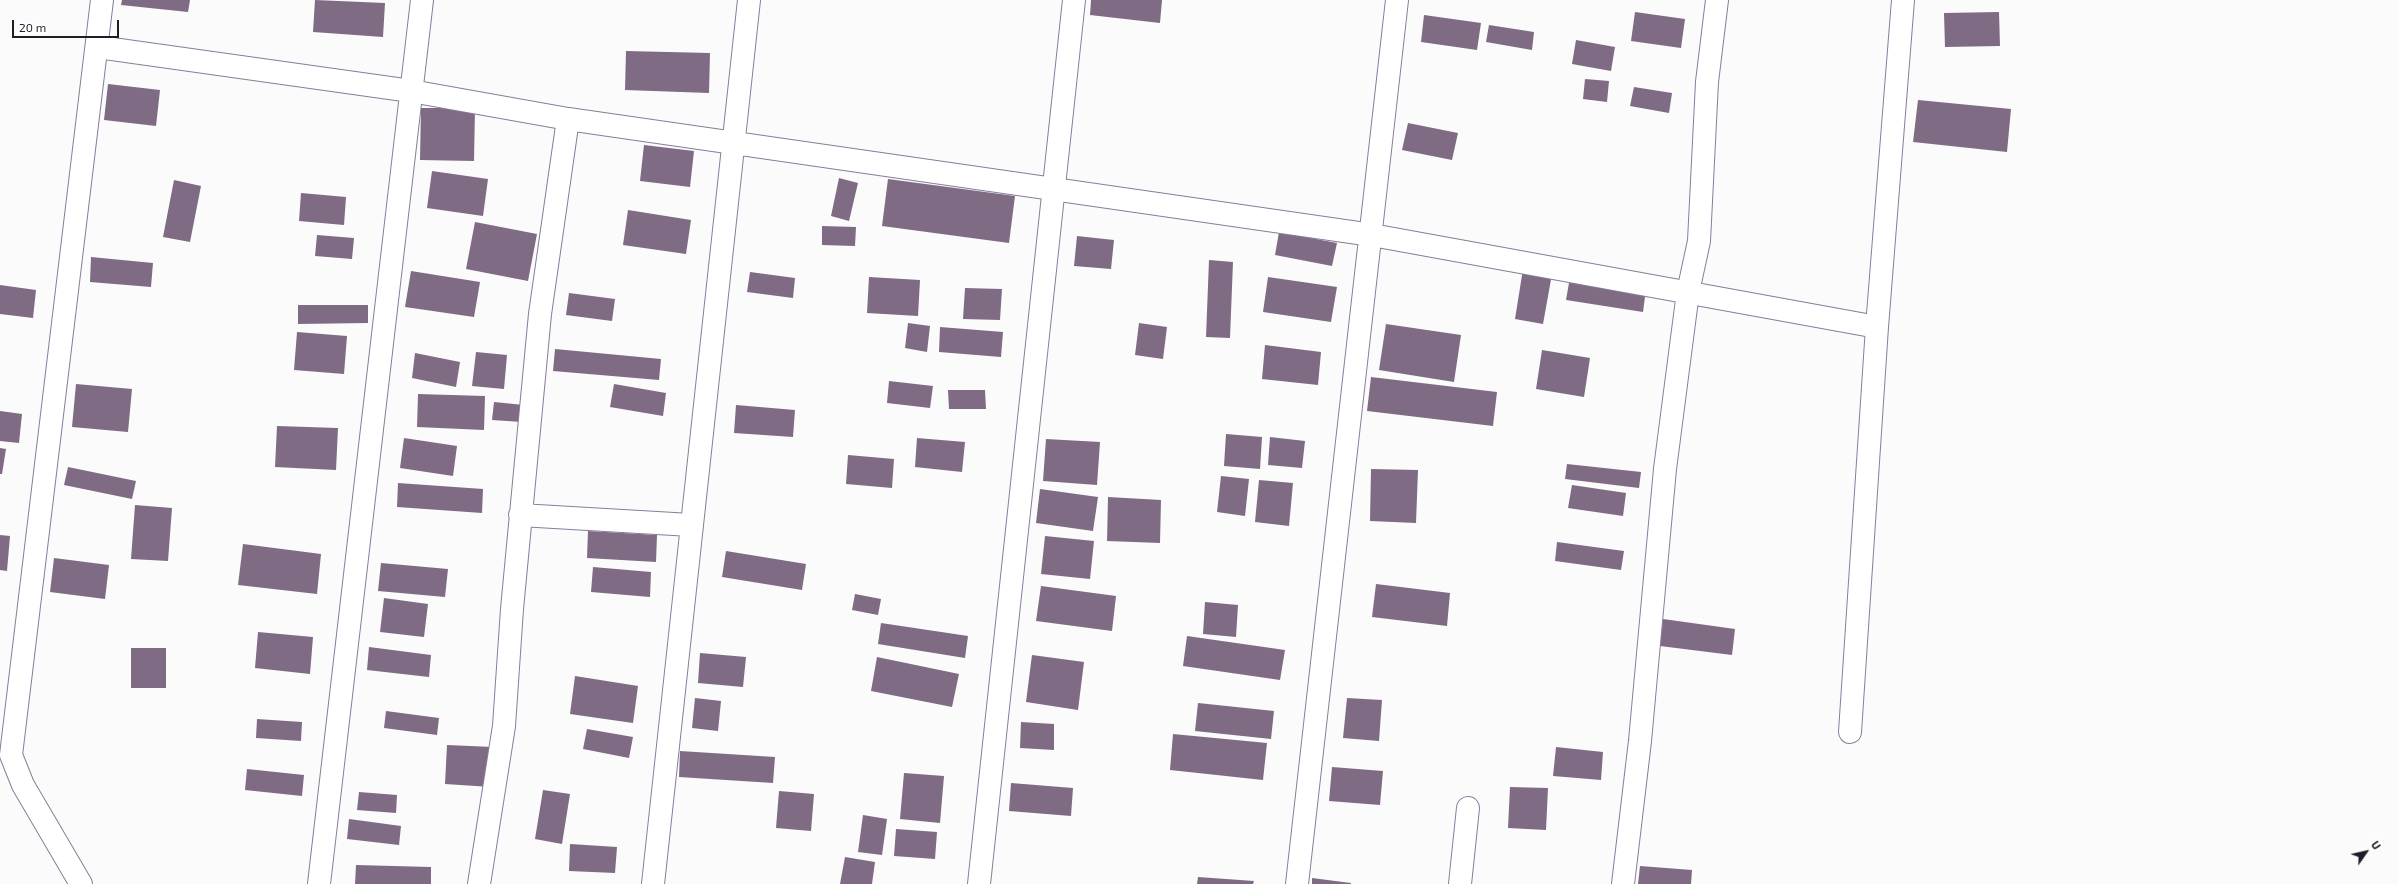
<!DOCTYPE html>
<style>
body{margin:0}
#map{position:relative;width:2398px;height:884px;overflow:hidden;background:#fbfbfb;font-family:"Exo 2",sans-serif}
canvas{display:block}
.north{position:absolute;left:2346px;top:832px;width:40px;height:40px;-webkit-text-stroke:3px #fff;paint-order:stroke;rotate:56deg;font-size:11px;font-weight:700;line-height:16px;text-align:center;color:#201c28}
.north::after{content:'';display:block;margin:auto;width:14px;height:18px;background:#201c28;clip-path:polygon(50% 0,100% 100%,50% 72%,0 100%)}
.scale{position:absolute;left:12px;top:20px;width:107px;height:18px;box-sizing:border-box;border:2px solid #201c28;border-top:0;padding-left:5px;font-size:12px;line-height:14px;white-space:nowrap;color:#201c28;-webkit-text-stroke:3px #fff;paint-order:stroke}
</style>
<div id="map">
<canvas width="2398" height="884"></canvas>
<div class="north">U</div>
<div class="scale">20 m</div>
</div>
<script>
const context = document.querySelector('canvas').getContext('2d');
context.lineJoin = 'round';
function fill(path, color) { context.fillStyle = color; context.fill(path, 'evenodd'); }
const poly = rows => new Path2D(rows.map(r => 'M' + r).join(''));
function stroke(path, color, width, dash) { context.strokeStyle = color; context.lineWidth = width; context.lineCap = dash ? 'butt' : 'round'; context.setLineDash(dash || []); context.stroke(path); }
fill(poly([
 [122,0,190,0,188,12,121,5],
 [315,0,385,3,383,37,313,32],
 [1091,0,1162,0,1160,23,1090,15],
 [1635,12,1685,19,1681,48,1631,41],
 [1999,12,2000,46,1945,47,1944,13],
 [1424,15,1481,23,1477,50,1421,42],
 [1489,25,1534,32,1532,50,1486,42],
 [1576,40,1615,47,1611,71,1572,64],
 [626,51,710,53,709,93,625,90],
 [1585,79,1609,81,1607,102,1583,99],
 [108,84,160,90,156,126,104,120],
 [1634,87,1672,93,1669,113,1630,106],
 [1918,100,2011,109,2007,152,1913,142],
 [421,108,475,108,474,161,420,160],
 [1408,123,1458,133,1452,160,1402,150],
 [644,145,694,151,690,187,640,181],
 [432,171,488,179,483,216,427,208],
 [839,178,858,183,849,221,831,216],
 [888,179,1015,196,1009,243,882,226],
 [174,180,201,186,190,242,163,237],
 [301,193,346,197,344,225,299,221],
 [628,210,691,220,686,254,623,245],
 [475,222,537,234,528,281,466,269],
 [822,226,856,227,855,246,822,245],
 [1279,232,1337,243,1332,266,1275,255],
 [317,235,354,238,352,259,315,256],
 [1077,236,1114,240,1111,269,1074,266],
 [91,257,153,263,151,287,90,282],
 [1209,260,1233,262,1230,338,1206,337],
 [1523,269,1552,274,1543,324,1515,319],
 [411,271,480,282,474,317,405,307],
 [750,272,795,278,793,298,747,292],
 [869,277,920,280,918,316,867,313],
 [1268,277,1337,287,1331,322,1263,312],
 [1570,277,1646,289,1643,312,1566,300],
 [0,285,36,290,33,318,0,314],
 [965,288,1002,289,1000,320,963,319],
 [569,293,615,299,612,321,566,315],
 [298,305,368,305,368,323,298,324],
 [908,323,930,326,927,352,905,348],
 [1139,323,1167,327,1163,359,1135,355],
 [1386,324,1461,335,1454,382,1379,370],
 [940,327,1003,332,1001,357,939,352],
 [297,332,347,336,344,374,294,370],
 [1265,345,1321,352,1318,385,1262,379],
 [555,349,661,359,659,380,553,371],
 [1542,350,1590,358,1584,397,1536,389],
 [476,352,507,355,504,389,472,386],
 [415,353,460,362,456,387,412,378],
 [1371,377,1497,392,1493,426,1367,411],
 [889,381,933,386,930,408,887,403],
 [76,384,132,389,128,432,72,427],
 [614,384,666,393,663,416,610,407],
 [948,390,985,390,986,409,949,409],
 [418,394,485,396,484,430,417,427],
 [494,402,524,405,522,422,492,420],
 [736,405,795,410,793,437,734,433],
 [0,411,22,414,19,443,0,441],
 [277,426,338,428,336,470,275,467],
 [1226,434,1262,437,1260,469,1224,466],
 [1270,437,1305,441,1302,468,1268,465],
 [404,438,457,446,453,476,400,468],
 [917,438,965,442,962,472,915,467],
 [1046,439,1100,442,1097,485,1043,481],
 [0,448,6,449,2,474,0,474],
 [848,455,894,459,892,488,846,484],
 [1567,464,1641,472,1639,488,1565,479],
 [68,467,136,481,132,499,64,485],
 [1371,469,1418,470,1416,523,1370,521],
 [1221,476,1249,479,1245,516,1217,512],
 [1259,480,1293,483,1289,526,1255,522],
 [398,483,483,489,482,513,397,507],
 [1572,485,1626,493,1623,516,1568,508],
 [1040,489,1098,497,1093,531,1036,523],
 [1108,497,1161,500,1160,543,1107,541],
 [135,505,172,508,168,561,131,559],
 [588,531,657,535,656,562,587,558],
 [0,535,10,536,7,571,0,570],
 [1045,536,1094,541,1090,579,1041,574],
 [1557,542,1624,551,1621,570,1555,561],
 [243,544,321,554,317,594,238,585],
 [726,551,806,564,802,590,722,577],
 [54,558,109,565,105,599,50,592],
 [381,563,448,569,445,597,378,591],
 [593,567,651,572,650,597,591,592],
 [1376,584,1450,593,1447,626,1372,617],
 [1041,586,1116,596,1112,631,1036,621],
 [855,594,881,599,878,615,852,610],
 [384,598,428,604,424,637,380,632],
 [1205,602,1238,605,1236,637,1203,634],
 [1663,619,1735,629,1732,655,1660,646],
 [881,623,968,636,965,658,878,644],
 [258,632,313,637,310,674,255,668],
 [1187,636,1285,650,1280,680,1183,666],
 [369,647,431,655,429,677,367,670],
 [131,648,166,648,166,688,131,688],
 [700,653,746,657,743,687,698,683],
 [1032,655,1084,662,1078,710,1026,702],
 [877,657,959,674,952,707,871,691],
 [575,676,638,686,633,723,570,714],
 [695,698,721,701,718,731,692,728],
 [1347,698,1382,700,1379,741,1343,738],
 [1198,703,1274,711,1271,739,1195,731],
 [386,711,439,718,437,735,384,728],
 [257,719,302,722,301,741,256,738],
 [1021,722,1054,724,1054,750,1020,748],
 [587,729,633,737,629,758,583,749],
 [1173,734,1267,743,1263,780,1170,770],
 [447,745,493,747,491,787,445,784],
 [1556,747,1603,752,1601,780,1553,776],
 [680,751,775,757,773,783,679,777],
 [1332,767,1383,771,1380,805,1329,801],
 [247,769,304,775,302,796,245,790],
 [904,773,944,776,940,823,900,819],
 [1011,783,1073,788,1071,816,1009,811],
 [1510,787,1548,788,1546,830,1508,828],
 [543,790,570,794,562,844,535,839],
 [779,791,814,794,811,831,776,828],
 [359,792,397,795,396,813,357,810],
 [863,815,887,819,882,855,858,852],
 [349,819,401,826,399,845,347,839],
 [896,829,937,832,935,859,894,856],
 [570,844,617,847,615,873,569,871],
 [845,857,875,862,872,884,840,884],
 [356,865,431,867,431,884,355,884],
 [1640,866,1692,870,1691,884,1638,884],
 [1198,877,1254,881,1253,884,1197,884],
 [1312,878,1351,883,1351,884,1312,884]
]), '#7f6b83');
const minor = poly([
 [98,47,411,91,568,119,1372,235,1877,327],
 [520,515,691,525],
 [1850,732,1877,327,1903,0],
 [81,884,23,785,11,755,102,0],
 [319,884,422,0],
 [479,884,504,726,512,609,540,314,568,119],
 [653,884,749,0],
 [979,884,1074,0],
 [1297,884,1397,0],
 [1460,884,1468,808],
 [1623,884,1640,741,1665,469,1688,292,1699,241,1707,82,1717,0]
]);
stroke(minor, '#877d9a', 24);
stroke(minor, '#fff', 22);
</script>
